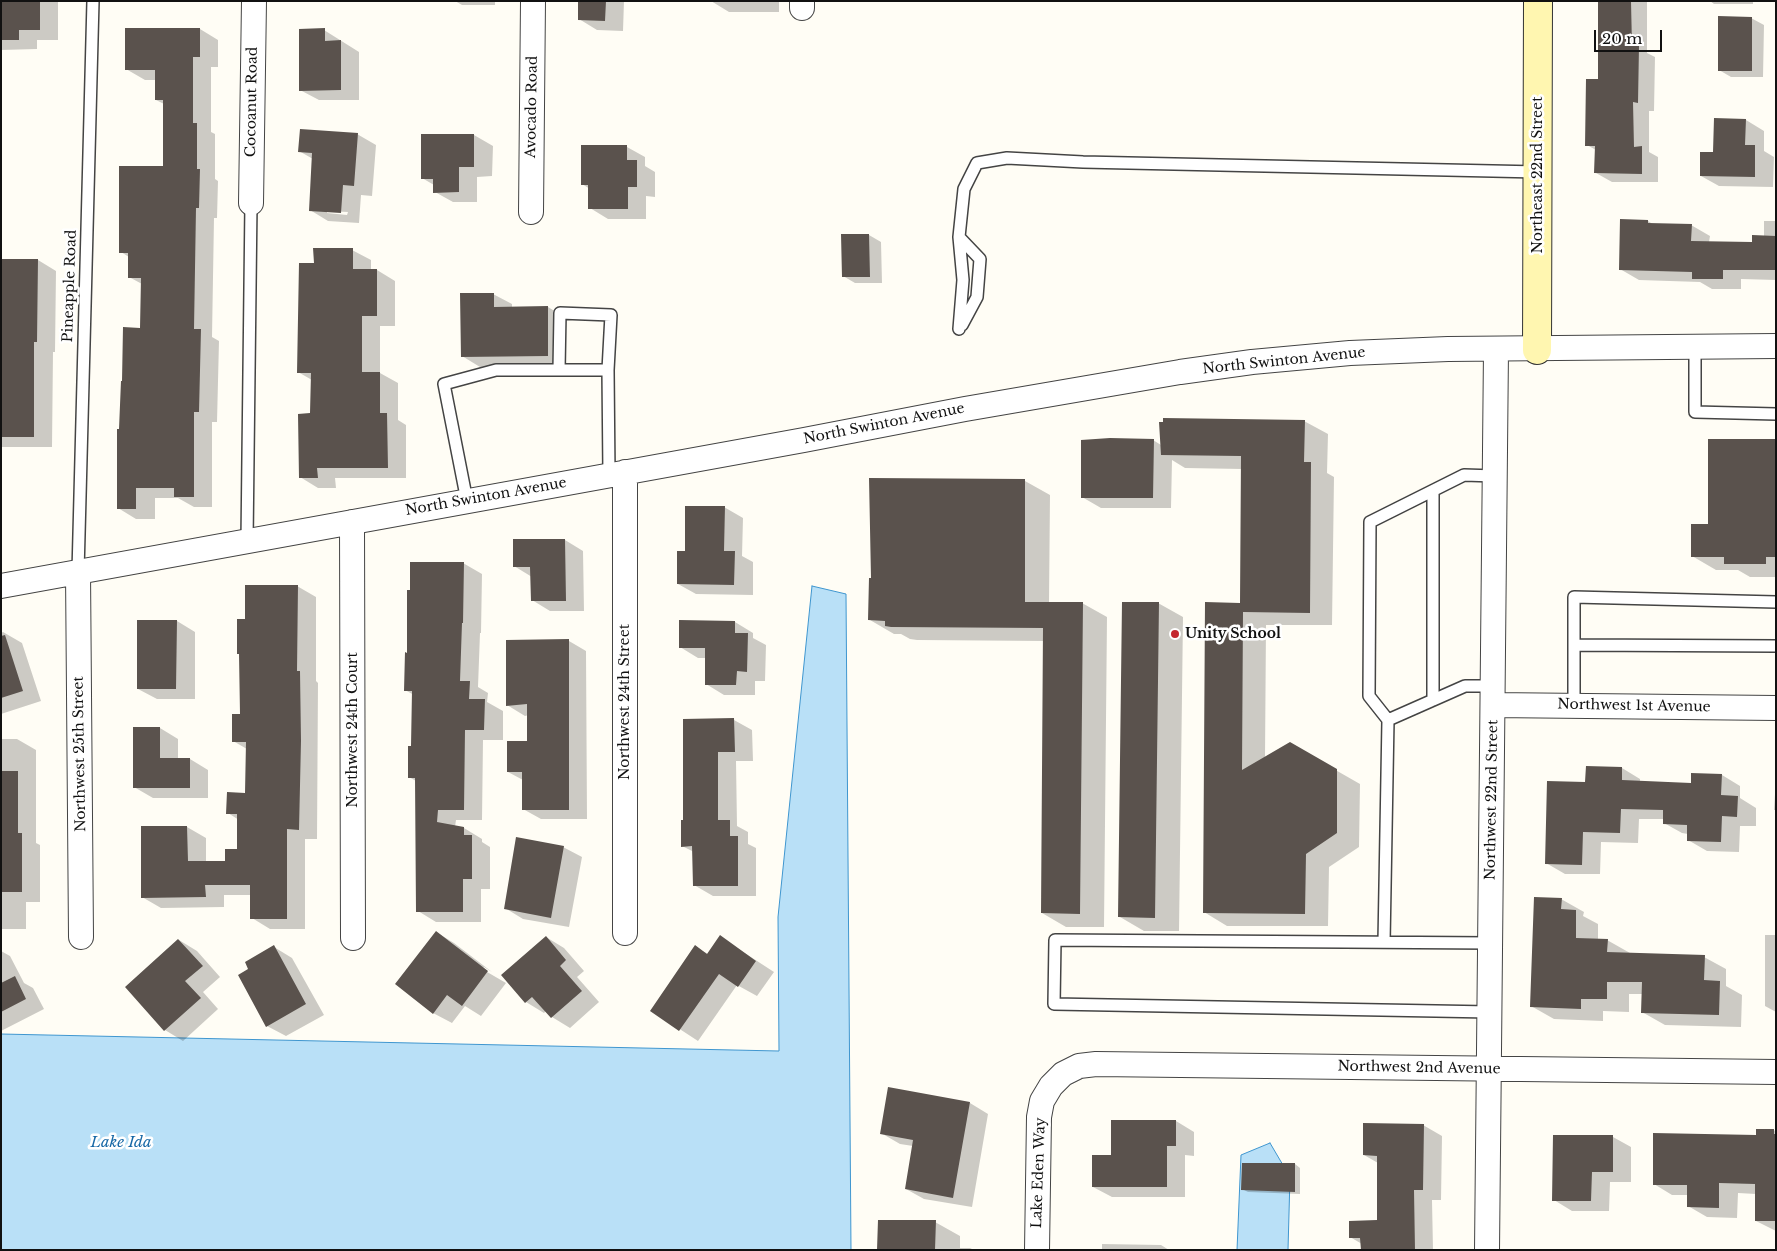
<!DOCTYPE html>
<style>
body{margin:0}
#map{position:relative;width:1777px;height:1251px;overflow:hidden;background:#fffdf5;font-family:"Libre Baskerville",serif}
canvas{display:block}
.frame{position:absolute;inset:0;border:2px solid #111;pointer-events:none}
.scale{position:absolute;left:1594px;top:30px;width:68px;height:22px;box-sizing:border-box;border:2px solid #111;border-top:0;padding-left:6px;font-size:15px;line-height:18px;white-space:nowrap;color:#111;-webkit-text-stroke:4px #fff;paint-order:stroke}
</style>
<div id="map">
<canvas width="1777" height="1251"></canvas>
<div class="frame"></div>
<div class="scale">20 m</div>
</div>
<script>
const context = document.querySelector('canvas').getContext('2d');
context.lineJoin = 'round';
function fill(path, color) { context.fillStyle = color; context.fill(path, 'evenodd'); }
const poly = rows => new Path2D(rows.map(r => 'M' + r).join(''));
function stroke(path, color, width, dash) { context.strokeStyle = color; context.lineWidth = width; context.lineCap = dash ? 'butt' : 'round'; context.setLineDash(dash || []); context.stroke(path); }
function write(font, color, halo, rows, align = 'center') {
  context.font = font + ' "Libre Baskerville",serif'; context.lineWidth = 5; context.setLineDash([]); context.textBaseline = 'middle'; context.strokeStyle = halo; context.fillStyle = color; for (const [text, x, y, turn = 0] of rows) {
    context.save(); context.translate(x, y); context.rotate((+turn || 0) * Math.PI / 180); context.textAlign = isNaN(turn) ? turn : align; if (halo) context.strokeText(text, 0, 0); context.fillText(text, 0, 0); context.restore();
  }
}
const water = poly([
 [812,586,846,594,851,1250,1,1250,1,1034,779,1051,778,917,812,586],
 [1270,1143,1290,1177,1288,1250,1237,1250,1241,1155,1270,1143]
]);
fill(water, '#b9e0f7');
stroke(water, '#3f96cf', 1);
fill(poly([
 [1,1,58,1,58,40,37,40,37,49,1,50],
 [455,1,495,1,495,5,462,5],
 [579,1,624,1,623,31,597,30,579,19],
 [711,1,779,1,779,12,729,12],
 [1600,1,1647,1,1647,53,1655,57,1654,111,1649,111,1649,152,1658,157,1658,182,1612,182,1596,173,1596,150,1587,145,1600,80],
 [1710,1,1753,1,1753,4,1714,4],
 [1751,18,1764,25,1763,77,1731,77,1719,70],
 [200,29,218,40,218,67,211,67,211,132,215,134,215,179,218,181,217,218,214,218,212,337,219,341,217,422,212,422,212,507,194,507,178,498,155,498,155,519,136,519,118,508,123,382,141,329,142,284,129,277,129,257,121,252,164,167,164,104,156,100,156,80,145,80,126,69],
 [324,30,359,52,359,100,319,100,300,90],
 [1746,120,1764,131,1764,151,1774,157,1773,187,1719,186,1701,176,1714,153],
 [357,134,376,145,372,196,361,195,359,223,328,221,310,210,313,159,299,151],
 [327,211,348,212,347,215,327,213],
 [422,135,474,135,493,146,492,176,477,177,477,202,453,202,435,192,434,185,422,178],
 [627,147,645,157,645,166,655,172,655,197,646,196,646,219,608,219,590,208,590,189,582,184],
 [1648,221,1654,225,1691,225,1710,236,1709,242,1753,243,1764,237,1764,221,1776,221,1776,280,1741,279,1741,289,1712,289,1700,282,1639,280,1620,269],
 [869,235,881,242,882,283,855,283,843,276],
 [352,250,371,260,371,270,377,270,395,281,395,326,380,326,380,373,398,383,398,420,406,425,406,478,335,478,336,488,318,488,300,477,312,415,312,380,298,372,315,264],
 [1,260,38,260,56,271,55,352,53,352,52,447,1,447],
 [493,294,512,304,512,308,548,307,566,318,566,366,480,367,462,356],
 [1304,421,1328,434,1327,473,1334,477,1332,625,1266,625,1265,758,1290,744,1360,784,1359,847,1329,867,1328,926,1227,926,1204,912,1241,604,1242,469,1185,468,1172,460,1171,508,1101,508,1082,497,1153,440,1161,445],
 [1776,440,1776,577,1750,577,1738,570,1716,570,1692,556,1709,525],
 [871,480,1025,481,1050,495,1049,603,1082,603,1107,617,1104,927,1066,927,1042,913,1045,641,917,640,910,639,901,634,894,634,870,620,872,579],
 [724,507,743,518,742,556,753,562,753,595,696,594,678,584,686,552],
 [565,540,583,551,584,611,550,611,532,600,532,577,514,566],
 [463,563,482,574,481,633,480,633,478,687,488,693,487,702,503,711,503,740,483,740,482,820,456,820,455,827,464,828,482,839,482,842,490,847,490,889,481,889,481,922,436,922,418,911,416,781,409,777,413,748,414,695,405,690,411,591],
 [297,586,316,597,316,681,318,683,317,839,305,839,305,929,270,929,252,918,252,895,224,895,224,907,161,908,142,897,142,828,187,827,206,838,206,862,226,862,238,850,239,820,228,813,246,794,247,749,233,741,241,715,246,620],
 [1158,603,1183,617,1179,931,1144,931,1120,917],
 [177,621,195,632,195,699,157,699,138,689],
 [680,621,735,622,753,633,753,638,766,645,765,681,755,681,755,695,724,695,706,684,706,658,698,658,680,647],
 [3,632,22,643,41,701,1,714,1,633],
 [569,641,586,651,587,819,541,819,523,809,523,780,508,772,529,742,529,715,525,716,507,705],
 [684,720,734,720,752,730,753,761,736,761,737,826,748,832,748,844,756,848,756,896,713,896,694,885,694,852,682,846,685,822],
 [160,728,178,739,178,759,190,759,208,770,208,798,153,798,134,787],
 [1,739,17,739,36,750,36,843,40,845,40,902,26,902,26,929,1,929],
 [1622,768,1640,779,1640,782,1692,784,1722,775,1740,786,1740,798,1756,808,1756,826,1740,826,1739,852,1707,851,1688,840,1688,834,1682,833,1664,823,1664,819,1639,819,1638,843,1601,842,1600,874,1565,874,1546,863,1586,783],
 [1776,778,1776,810,1774,810],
 [563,847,582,857,569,927,523,919,505,908],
 [1561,899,1584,912,1583,916,1598,924,1598,940,1607,940,1630,953,1704,957,1726,969,1726,986,1742,995,1741,1027,1665,1025,1642,1012,1643,994,1629,994,1629,1012,1603,1011,1603,1021,1554,1019,1531,1006],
 [436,932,454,943,492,972,484,967,482,969,506,983,481,1016,465,1006,452,1023,433,1013],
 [1765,935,1776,935,1776,1012,1765,1006],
 [546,937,564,948,584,971,577,977,599,1002,570,1028,552,1017,546,1011,544,1013,526,1002],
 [720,937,774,972,757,996,737,985,698,1041,652,1011,695,947,708,954],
 [179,940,197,951,220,977,203,992,218,1009,183,1041,165,1030,127,987],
 [274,947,292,958,324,1015,286,1036,267,1026,250,970],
 [1,951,10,956,24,983,33,988,44,1009,1,1031],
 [889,1088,970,1103,988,1114,972,1207,924,1199,906,1189,913,1146,900,1144,881,1133],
 [1176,1121,1194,1132,1194,1156,1185,1155,1185,1197,1112,1197,1093,1187,1112,1157],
 [1423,1125,1442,1136,1441,1200,1432,1200,1433,1250,1362,1250,1362,1244,1350,1237,1378,1221,1378,1163,1364,1155],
 [1774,1130,1776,1132,1776,1231,1756,1221,1756,1194,1738,1193,1737,1218,1707,1217,1688,1206,1689,1195,1672,1195,1654,1184,1757,1136],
 [1613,1137,1631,1147,1631,1182,1610,1182,1609,1211,1572,1211,1554,1200],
 [1295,1164,1300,1168,1300,1194,1248,1192,1242,1189],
 [935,1222,960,1236,960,1248,970,1248,974,1250,879,1250],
 [1102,1244,1161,1245,1169,1250,1102,1250]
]), '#0003');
fill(poly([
 [1,1,40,1,40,30,19,30,19,40,1,40],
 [578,1,606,1,605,21,578,20],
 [1598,1,1631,1,1632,46,1639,46,1638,103,1633,102,1634,147,1642,146,1642,174,1594,173,1595,146,1585,146,1586,79,1598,79],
 [1718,16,1752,17,1752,71,1718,71],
 [125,28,200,28,200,57,193,57,193,123,197,123,197,169,200,169,199,208,196,208,194,329,201,329,199,412,194,412,194,497,174,497,174,488,136,488,136,509,117,509,117,429,119,429,121,381,122,381,123,327,140,328,141,278,128,278,128,253,119,253,119,166,163,166,163,100,155,100,155,70,125,70],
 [325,28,325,41,341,40,341,90,299,91,299,29],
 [1714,118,1746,119,1745,145,1755,145,1755,177,1700,176,1700,152,1713,152],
 [300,129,358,133,354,186,343,185,341,213,309,211,312,153,298,152],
 [421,134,474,134,474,167,459,167,459,192,433,193,433,179,421,179],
 [581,145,627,145,627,160,637,160,637,187,628,187,628,209,588,209,588,185,581,185],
 [1620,219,1648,220,1648,223,1692,224,1691,241,1752,242,1752,235,1776,236,1776,270,1723,270,1723,279,1692,279,1692,272,1619,270],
 [841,234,869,234,870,277,842,277],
 [313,248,353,248,353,269,377,269,377,316,362,316,362,372,380,372,380,413,387,413,388,468,317,468,318,478,299,478,298,414,310,413,311,373,297,373,299,263,314,263],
 [1,259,38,259,37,342,34,342,34,437,1,437],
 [460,293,494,293,494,307,548,306,548,356,461,357],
 [1163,418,1305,420,1304,462,1311,462,1310,613,1243,612,1242,770,1290,742,1337,769,1337,833,1306,854,1305,914,1203,913,1205,602,1240,603,1241,456,1161,455,1159,422,1163,422],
 [1110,438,1154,439,1153,498,1081,498,1081,440],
 [1708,439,1776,439,1776,557,1766,557,1766,564,1724,564,1724,557,1691,557,1691,524,1708,524],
 [869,478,1025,479,1025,602,1083,602,1080,914,1041,913,1043,628,891,627,885,626,885,621,868,620,869,578,871,578],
 [685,506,725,506,724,551,735,551,734,585,677,584,677,551,685,551],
 [513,539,565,539,566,601,531,601,530,567,513,567],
 [410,562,464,562,463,623,462,623,460,681,470,681,469,699,485,699,484,730,465,730,464,810,438,810,437,822,464,827,464,835,472,835,472,879,463,879,463,912,416,912,415,778,408,778,408,746,411,746,412,691,404,691,405,652,407,653,407,590,410,590],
 [245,585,298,585,297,671,300,671,301,741,299,830,287,829,287,919,250,919,250,885,205,885,206,897,141,898,141,826,187,826,188,861,225,861,225,849,237,849,237,814,226,814,227,792,245,793,246,742,232,742,232,714,240,714,239,654,237,654,237,619,245,619],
 [1122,602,1159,602,1155,918,1118,917],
 [137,620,177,620,176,689,137,689],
 [679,620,735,621,735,633,748,633,747,672,737,671,736,685,705,685,705,648,679,648],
 [5,635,23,691,1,698,1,636],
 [569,639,569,810,522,810,522,772,507,772,507,741,527,741,527,704,506,706,506,640],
 [734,718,735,752,718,752,718,820,730,820,730,836,738,836,738,886,693,886,692,846,681,847,681,820,683,820,683,719],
 [133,727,160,727,160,758,190,758,190,788,133,788],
 [1586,766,1622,767,1622,780,1691,783,1691,773,1722,774,1721,795,1738,796,1737,817,1722,816,1721,842,1687,841,1687,825,1663,824,1663,810,1621,809,1620,833,1583,832,1582,865,1545,864,1547,781,1585,782],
 [1,771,18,771,18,833,22,833,22,892,1,892],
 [516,837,564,846,551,918,504,909],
 [1534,897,1562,898,1561,909,1576,910,1576,938,1608,939,1607,952,1705,955,1704,980,1720,981,1719,1015,1641,1013,1642,982,1607,982,1607,999,1581,999,1581,1009,1530,1007],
 [436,931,488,971,462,1006,447,995,433,1014,395,984],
 [720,935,756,961,738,987,719,974,679,1031,650,1011,695,945,707,954],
 [546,936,566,960,560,966,582,991,551,1018,532,997,525,1003,501,975],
 [178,939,203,966,185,981,201,998,164,1031,125,987],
 [274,945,306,1004,266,1027,238,975,248,969,245,962],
 [15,976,26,999,1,1012,1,983],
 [888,1087,970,1102,953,1198,905,1189,913,1140,880,1134],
 [1111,1120,1176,1120,1176,1146,1167,1146,1167,1187,1092,1187,1092,1155,1111,1155],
 [1363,1123,1424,1124,1423,1190,1414,1190,1415,1250,1361,1250,1360,1238,1349,1238,1349,1221,1377,1220,1377,1156,1363,1155],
 [1756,1129,1774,1129,1774,1134,1776,1134,1776,1221,1755,1221,1755,1184,1719,1183,1719,1208,1687,1207,1687,1185,1653,1185,1653,1133,1756,1135],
 [1553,1135,1613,1135,1613,1172,1592,1172,1591,1201,1552,1201],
 [1242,1163,1295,1163,1295,1192,1241,1190],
 [878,1220,936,1220,935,1250,877,1250]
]), '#5a524d');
const lane = poly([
 [959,237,980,259,977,297,962,325],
 [959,329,963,280,959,237,964,189,977,163,1007,158,1083,162,1538,172],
 [1695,347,1695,412,1776,414],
 [559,370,560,313,611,315,608,370],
 [1433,491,1433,700],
 [467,501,444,384,496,370,608,370,609,475],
 [247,541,251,203],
 [78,572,93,1],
 [1574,645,1776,646],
 [1574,706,1574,597,1776,602],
 [1388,720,1369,696,1370,522,1464,475,1495,476],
 [1384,942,1388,720,1465,686,1493,686],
 [1490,1012,1054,1004,1055,940,1490,943]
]);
const street = poly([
 [802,8,802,1],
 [251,203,254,1],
 [531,212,533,1],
 [352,522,353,938],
 [78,572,81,937],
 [1,586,804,440,965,409,1180,372,1252,362,1350,353,1448,349,1776,346],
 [1493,705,1776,708],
 [625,933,625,472],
 [1037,1250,1039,1117,1042,1101,1051,1086,1063,1074,1079,1066,1096,1064,1776,1072],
 [1487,1250,1496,350]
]);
const secondary = poly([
 [1537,350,1538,1]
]);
stroke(lane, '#444', 14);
stroke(street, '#444', 26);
stroke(secondary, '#333', 30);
stroke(lane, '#fff', 11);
stroke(street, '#fff', 24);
stroke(secondary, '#fff6b0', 28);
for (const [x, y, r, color] of [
 [1175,634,5,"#c4262e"]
]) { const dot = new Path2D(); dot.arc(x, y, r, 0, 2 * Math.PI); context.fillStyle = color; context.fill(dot); stroke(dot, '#fff', 2); }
write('14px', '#111', '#fff', [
 ["Cocoanut Road",252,102,-89],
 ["Avocado Road",532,107,-89],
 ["Northeast 22nd Street",1538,175,-90],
 ["Pineapple Road",70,286,-88],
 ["North Swinton Avenue",1284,361,-6],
 ["North Swinton Avenue",884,424,-11],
 ["North Swinton Avenue",486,497,-10],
 ["Northwest 24th Street",625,702,-90],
 ["Northwest 1st Avenue",1634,706,1],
 ["Northwest 24th Court",353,730,-90],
 ["Northwest 25th Street",80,754,-91],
 ["Northwest 22nd Street",1492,800,-89],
 ["Northwest 2nd Avenue",1419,1068,1],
 ["Lake Eden Way",1039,1173,-88]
]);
write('bold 14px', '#111', '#fff', [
 ["Unity School",1185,634]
], 'left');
write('italic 15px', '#1768a6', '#fff', [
 ["Lake Ida",121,1143]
]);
</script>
